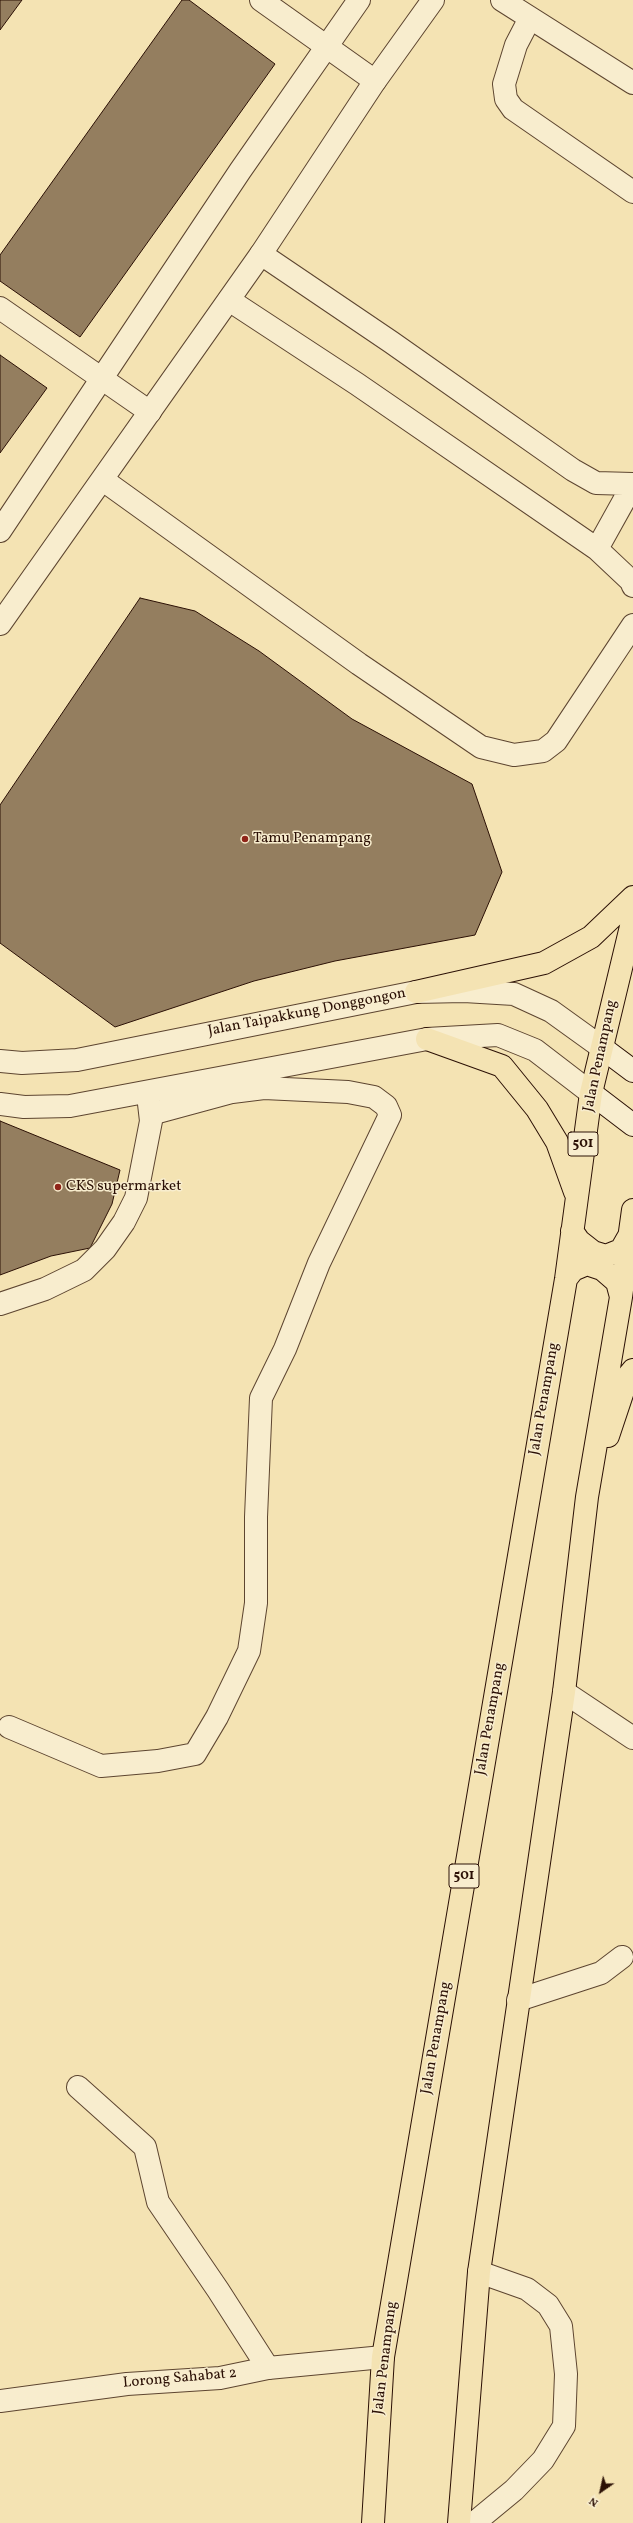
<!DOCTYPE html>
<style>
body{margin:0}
#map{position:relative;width:633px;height:2523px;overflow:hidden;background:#f4e3b3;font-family:Vollkorn,serif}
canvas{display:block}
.north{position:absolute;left:581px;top:2471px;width:40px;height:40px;-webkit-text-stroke:3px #f8edce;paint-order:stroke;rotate:214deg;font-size:11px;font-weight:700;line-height:16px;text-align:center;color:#2b1005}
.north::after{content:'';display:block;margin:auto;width:14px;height:18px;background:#2b1005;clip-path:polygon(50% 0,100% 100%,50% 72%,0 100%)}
</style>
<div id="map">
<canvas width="633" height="2523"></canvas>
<div class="north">N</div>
</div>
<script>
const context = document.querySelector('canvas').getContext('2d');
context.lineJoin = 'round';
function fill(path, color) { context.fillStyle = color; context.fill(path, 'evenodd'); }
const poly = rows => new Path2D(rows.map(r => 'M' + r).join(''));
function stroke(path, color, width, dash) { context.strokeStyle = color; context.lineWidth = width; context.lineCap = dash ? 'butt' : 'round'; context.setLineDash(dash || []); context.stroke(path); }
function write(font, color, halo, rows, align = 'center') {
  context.font = font + ' Vollkorn,serif'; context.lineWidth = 3; context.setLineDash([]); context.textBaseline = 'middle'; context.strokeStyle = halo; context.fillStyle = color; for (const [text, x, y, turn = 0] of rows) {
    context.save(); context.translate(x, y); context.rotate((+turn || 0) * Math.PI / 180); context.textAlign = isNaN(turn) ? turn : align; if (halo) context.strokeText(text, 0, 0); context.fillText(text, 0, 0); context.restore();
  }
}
const building = poly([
 [0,0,22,0,0,30,0,0],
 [182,0,189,0,275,64,80,337,0,281,0,255,182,0],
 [0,355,47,388,0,453,0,355],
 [140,598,195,611,259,651,352,719,472,784,502,872,475,935,335,961,254,981,115,1027,0,943,0,805,140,598],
 [0,1121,120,1170,112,1204,90,1248,51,1256,0,1275,0,1121]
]);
fill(building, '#947e5f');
stroke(building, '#2b1005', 1);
const service = poly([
 [261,0,375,81],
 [502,0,633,83],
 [530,18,516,45,504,84,506,99,513,109,633,192],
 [261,254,391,342,573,470,596,483,633,484],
 [229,300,357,384,597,549,631,581,633,586],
 [0,308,150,412],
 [103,480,359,664,481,747,514,755,543,751,556,741,633,625],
 [597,549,632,486],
 [0,1304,45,1289,84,1270,105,1249,124,1222,136,1198,151,1121,148,1095],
 [564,1692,633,1738],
 [518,2000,601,1973,622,1957],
 [78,2087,145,2147,158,2202,218,2290,268,2368],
 [474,2523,514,2490,543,2460,564,2426,566,2374,561,2326,548,2305,527,2289,479,2272]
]);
const minor = poly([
 [0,531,240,171,359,0],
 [0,624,261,254,375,81,433,0],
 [0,1061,22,1063,77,1060,416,992,464,991,514,994,551,1011,601,1047],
 [0,1104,24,1107,70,1106,427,1039,498,1035,535,1050,591,1093],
 [9,1727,101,1766,158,1761,195,1754,217,1717,249,1651,256,1603,256,1517,261,1398,285,1349,319,1263,390,1115,386,1106,374,1097,348,1092,264,1088,232,1092,151,1114],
 [0,2401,127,2384,220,2378,268,2368,383,2357]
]);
const secondary = poly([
 [601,1047,633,1071],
 [591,1093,633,1125]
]);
const primary = poly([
 [416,992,544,963,591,937,633,897],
 [427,1039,502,1066,537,1109,557,1142,575,1192],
 [572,1231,579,1241,593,1252,606,1256,621,1250,629,1236],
 [566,1279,573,1270,587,1264,602,1269,617,1282,621,1297],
 [608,1436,628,1376,633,1370],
 [373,2523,383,2357,566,1279,591,1093,633,918],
 [459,2523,479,2272,564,1692,587,1497,621,1297,633,1210]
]);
stroke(service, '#5d4530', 24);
stroke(minor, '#5d4530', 24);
stroke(secondary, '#2b1005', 24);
stroke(primary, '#2b1005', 24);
stroke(service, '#f8edce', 22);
stroke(minor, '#f8edce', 22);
stroke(secondary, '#f8edce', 22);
stroke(primary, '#f4e3b3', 22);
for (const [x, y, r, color] of [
 [245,839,4,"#8f2418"],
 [58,1187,4,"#8f2418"]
]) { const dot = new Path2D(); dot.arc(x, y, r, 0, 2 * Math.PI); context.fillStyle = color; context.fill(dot); stroke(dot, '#f8edce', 1.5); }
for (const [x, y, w] of [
 [583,1144,30],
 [464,1876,30]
]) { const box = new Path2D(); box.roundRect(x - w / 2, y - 12, w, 24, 3); context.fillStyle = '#f8edce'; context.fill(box); stroke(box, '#2b1005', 1); }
write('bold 14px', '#2b1005', null, [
 ["501",583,1144],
 ["501",464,1876]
]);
write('15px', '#2b1005', '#f8edce', [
 ["Tamu Penampang",253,839],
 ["CKS supermarket",66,1187]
], 'left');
write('15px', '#2b1005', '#f8edce', [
 ["Jalan Taipakkung Donggongon",307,1013,-11],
 ["Jalan Penampang",601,1056,-78],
 ["Jalan Penampang",545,1399,-80],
 ["Jalan Penampang",491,1719,-80],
 ["Jalan Penampang",437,2038,-80],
 ["Jalan Penampang",386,2358,-83],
 ["Lorong Sahabat 2",180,2379,-5]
]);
</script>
